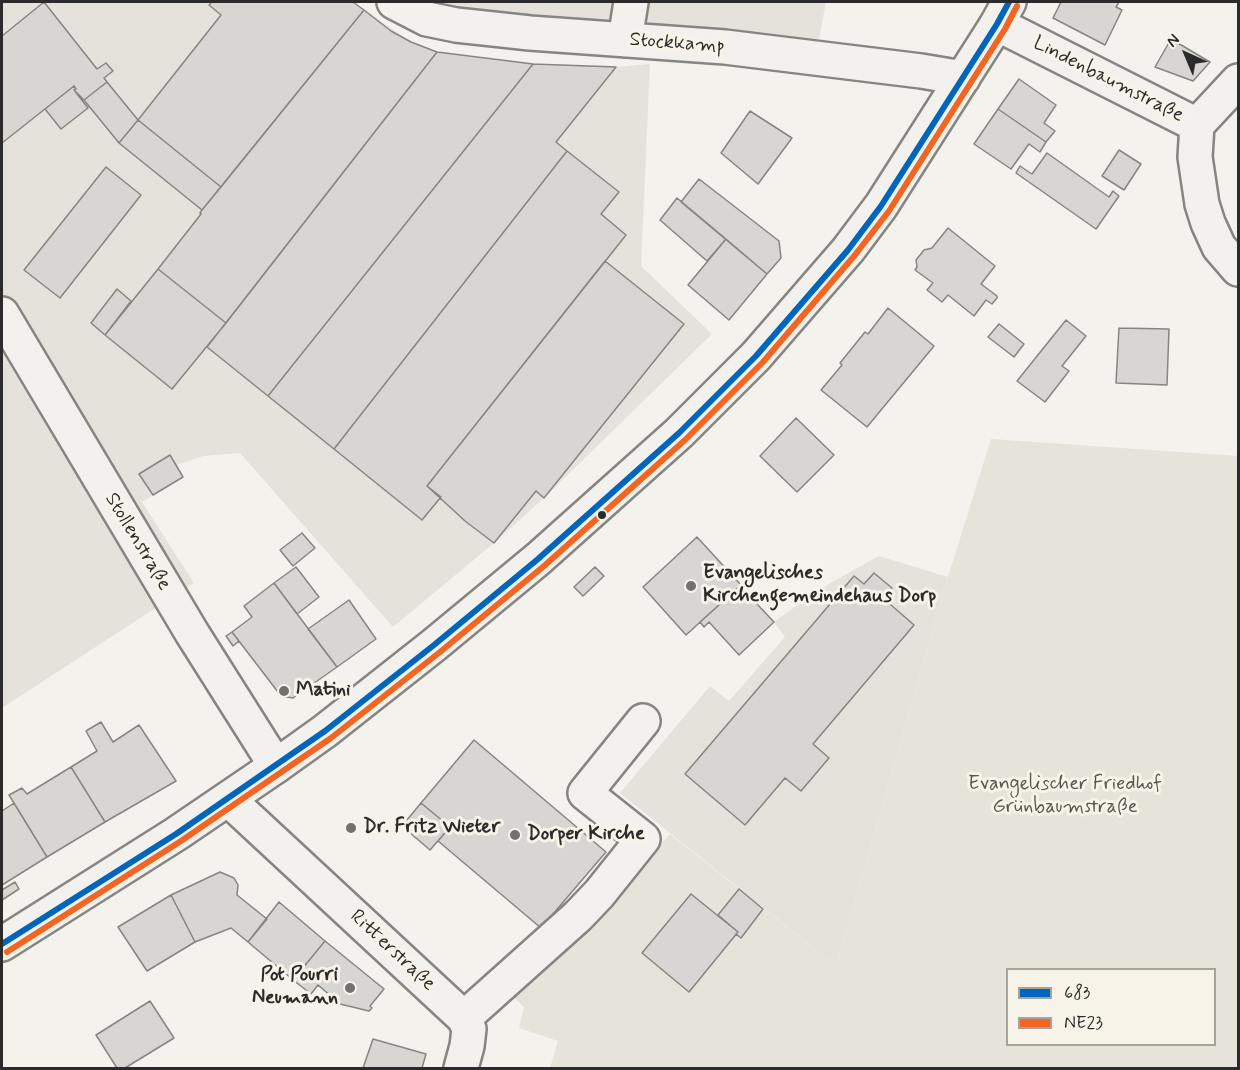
<!DOCTYPE html>
<meta charset="utf-8">
<style>
body{margin:0}
#map{position:relative;width:1240px;height:1070px;overflow:hidden;background:#f4f2ec;font-family:Mynerve,sans-serif}
canvas{display:block}
.frame{position:absolute;inset:0;border:3px solid #2b2b2b;pointer-events:none}
.legend{position:absolute;left:1006px;top:968px;width:210px;height:78px;box-sizing:border-box;background:#f7f3e8;border:2px solid #a5a39c;margin:0;padding:8px 10px;list-style:none;font-size:18px;color:#2b2b2b}
.legend li{display:flex;align-items:center;gap:12px;height:30px}
.legend b{width:30px;border:2px solid #a5a39c}
.north{position:absolute;left:1156px;top:24px;width:60px;height:60px;-webkit-text-stroke:4px #f7f3e8;paint-order:stroke;rotate:316deg;font-size:16px;font-weight:700;line-height:24px;text-align:center;color:#2b2b2b}
.north::after{content:'';display:block;margin:auto;width:21px;height:27px;background:#2b2b2b;clip-path:polygon(50% 0,100% 100%,50% 72%,0 100%)}
</style>
<div id="map">
<canvas width="1240" height="1070"></canvas>
<div class="frame"></div>
<ul class="legend">
<li><b style="height:8px;background:#0065bd"></b>683</li>
<li><b style="height:8px;background:#f26522"></b>NE23</li>
</ul>
<div class="north">N</div>
</div>
<script>
const context = document.querySelector('canvas').getContext('2d');
context.lineJoin = 'round';
function fill(path, color) { context.fillStyle = color; context.fill(path, 'evenodd'); }
const poly = rows => new Path2D(rows.map(r => 'M' + r).join(''));
function stroke(path, color, width, dash) { context.strokeStyle = color; context.lineWidth = width; context.lineCap = dash ? 'butt' : 'round'; context.setLineDash(dash || []); context.stroke(path); }
function write(font, color, halo, rows, align = 'center') {
  context.font = font + ' Mynerve,sans-serif'; context.lineWidth = 6; context.setLineDash([]); context.textBaseline = 'middle'; context.strokeStyle = halo; context.fillStyle = color; for (const [text, x, y, turn = 0] of rows) {
    context.save(); context.translate(x, y); context.rotate((+turn || 0) * Math.PI / 180); context.textAlign = isNaN(turn) ? turn : align; if (halo) context.strokeText(text, 0, 0); context.fillText(text, 0, 0); context.restore();
  }
}
fill(poly([
 [2,2,353,2,411,42,437,52,533,64,616,67,650,64,641,266,712,334,544,498,494,543,393,627,240,453,203,456,177,465,183,477,142,502,194,583,2,708],
 [422,2,826,2,819,39,668,32,456,13],
 [879,556,948,577,836,966,620,793,710,686,729,701,785,637,774,622,820,589]
]), '#e5e2db');
fill(poly([
 [991,439,1238,456,1238,1068,550,1068,558,1041,519,1028,524,1007,511,995,634,873,670,834,836,966,948,577],
 [1008,970,1214,970,1214,1044,1008,1044]
]), '#e6e3da');
const building = poly([
 [44,2,97,69,106,63,113,71,104,78,107,82,84,100,74,90,76,89,74,86,2,143,2,36,44,2],
 [212,2,353,2,364,10,221,187,138,120,221,15,209,5,212,2],
 [1061,2,1119,2,1116,7,1122,10,1105,45,1053,18,1061,2],
 [364,10,391,31,411,42,437,52,226,323,158,269,201,214,200,213,202,210,364,10],
 [1171,39,1210,62,1193,81,1155,67,1171,39],
 [437,52,533,64,268,396,207,347,437,52],
 [533,64,616,67,556,142,567,151,334,449,268,396,533,64],
 [1019,79,1056,105,1044,123,1055,131,1046,142,998,109,1019,79],
 [107,82,138,120,119,143,84,100,107,82],
 [74,86,76,89,74,90,88,108,61,129,45,109,74,86],
 [998,109,1046,142,1040,152,1029,144,1011,169,974,144,998,109],
 [750,111,792,138,758,184,721,153,750,111],
 [138,120,221,187,202,210,119,143,138,120],
 [1119,150,1141,164,1124,190,1102,176,1119,150],
 [567,151,619,192,601,214,626,235,427,486,441,497,422,520,334,449,567,151],
 [1047,153,1109,197,1113,191,1119,196,1096,229,1016,173,1020,166,1032,174,1047,153],
 [106,167,141,195,60,298,24,270,106,167],
 [699,179,779,241,781,258,767,274,681,202,699,179],
 [677,198,726,239,707,261,660,220,677,198],
 [948,228,995,266,981,284,997,296,997,298,992,304,986,300,974,316,948,295,942,302,927,290,933,283,915,270,917,267,916,260,924,250,932,248,948,228],
 [726,239,767,274,729,320,688,285,726,239],
 [605,261,684,324,544,498,536,491,494,543,465,521,427,486,605,261],
 [158,269,226,323,172,389,105,335,158,269],
 [117,289,131,301,105,335,91,323,117,289],
 [888,308,934,346,867,427,821,390,842,365,840,363,865,332,868,334,888,308],
 [1066,320,1086,336,1062,366,1069,371,1045,402,1017,381,1066,320],
 [999,324,1024,344,1014,357,988,337,999,324],
 [1119,328,1169,329,1167,385,1116,383,1119,328],
 [796,418,834,455,797,492,760,456,796,418],
 [170,455,183,477,153,495,139,474,170,455],
 [302,533,315,548,293,566,280,550,302,533],
 [697,537,741,585,686,635,643,587,697,537],
 [296,567,319,597,297,614,274,583,296,567],
 [595,567,604,576,583,596,574,587,595,567],
 [874,573,892,588,883,598,914,625,813,744,829,758,801,791,785,778,745,825,685,774,854,576,864,584,874,573],
 [274,583,337,667,293,698,281,696,232,632,252,617,244,606,274,583],
 [740,586,774,622,739,655,709,622,704,627,700,622,740,586],
 [349,600,376,639,337,667,308,629,349,600],
 [232,632,239,641,233,646,226,636,232,632],
 [101,722,113,742,139,725,176,781,105,822,71,767,97,751,86,731,101,722],
 [474,740,606,852,541,928,438,841,450,827,421,803,474,740],
 [71,767,105,822,47,857,9,795,22,788,27,794,71,767],
 [14,803,47,857,2,885,2,811,14,803],
 [421,803,450,827,430,850,402,826,421,803],
 [220,872,234,878,238,885,237,895,267,919,248,942,231,928,195,942,171,895,220,872],
 [15,882,19,889,2,900,2,890,15,882],
 [739,889,763,909,741,938,736,934,738,932,718,915,739,889],
 [691,894,738,932,689,992,642,953,691,894],
 [171,895,195,942,147,971,118,927,171,895],
 [279,902,325,941,293,980,248,942,279,902],
 [325,941,384,989,370,1006,372,1008,369,1011,340,1004,318,985,311,994,293,980,325,941],
 [150,1001,174,1038,125,1068,117,1068,96,1035,150,1001],
 [373,1039,426,1054,422,1068,363,1068,373,1039]
]);
fill(building, '#d7d6d2');
stroke(building, '#858582', 1.5);
const minor = poly([
 [394,2,427,19,456,25,530,33,725,47,921,71,963,78],
 [997,24,1197,125,1238,81],
 [625,40,631,2],
 [1197,125,1195,157,1202,204,1208,223,1219,247,1238,269],
 [2,314,192,633,276,766],
 [464,1018,578,916,599,894,643,839,585,793,643,721]
]);
const major = poly([
 [228,799,464,1018,469,1029,467,1046,461,1068],
 [2,944,176,834,276,766,325,731,434,645,538,559,679,433,756,356,848,250,881,206,997,24,1009,2]
]);
stroke(minor, '#858582', 38);
stroke(major, '#858582', 38);
stroke(minor, '#f2f1ed', 33);
stroke(major, '#f2f1ed', 33);
stroke(poly([
 [2,944,176,834,325,731,434,645,538,559,679,433,756,356,848,250,881,206,997,24,1009,2]
]), '#0065bd', 6);
stroke(poly([
 [7,952,181,841,331,738,440,652,544,566,685,440,763,362,855,255,889,211,1005,29,1017,6]
]), '#f26522', 6);
for (const [x, y, r, color] of [
 [602,515,5,"#2b2b2b"],
 [691,586,6,"#71716f"],
 [284,691,6,"#71716f"],
 [351,828,6,"#71716f"],
 [515,835,6,"#71716f"],
 [350,988,6,"#71716f"]
]) { const dot = new Path2D(); dot.arc(x, y, r, 0, 2 * Math.PI); context.fillStyle = color; context.fill(dot); stroke(dot, '#f7f3e8', 2); }
write('20px', '#2b2b2b', '#f7f3e8', [
 ["Stockkamp",677,44,4],
 ["Lindenbaumstraße",1108,80,27],
 ["Stollenstraße",137,542,59],
 ["Ritterstraße",392,951,43]
]);
write('bold 20px', '#2b2b2b', '#f7f3e8', [
 ["Evangelisches",703,574],
 ["Kirchengemeindehaus Dorp",703,597],
 ["Matini",296,691],
 ["Dr. Fritz Wieter",363,828],
 ["Dorper Kirche",527,835],
 ["Pot Pourri",338,976,"right"],
 ["Neumann",338,999,"right"]
], 'left');
write('20px', '#575653', '#f7f3e8', [
 ["Evangelischer Friedhof",1065,785],
 ["Grünbaumstraße",1065,808]
]);
</script>
